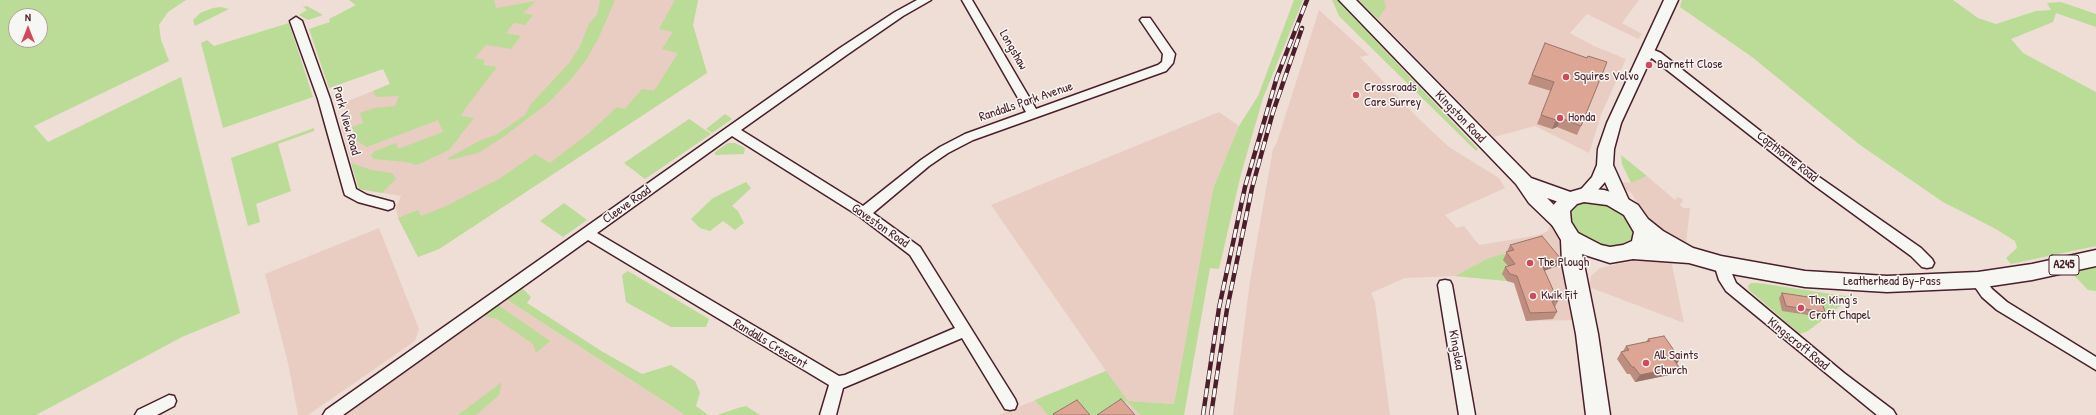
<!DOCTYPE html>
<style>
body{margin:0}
#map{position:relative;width:2096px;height:415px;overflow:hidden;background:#eeded6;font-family:"Patrick Hand",sans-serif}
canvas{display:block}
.north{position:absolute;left:8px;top:8px;width:40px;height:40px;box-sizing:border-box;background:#f6f6f2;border:1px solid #b1a0a2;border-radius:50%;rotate:0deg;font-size:11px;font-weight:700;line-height:16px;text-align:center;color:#4a1f2b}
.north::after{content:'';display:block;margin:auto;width:14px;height:18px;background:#d1495b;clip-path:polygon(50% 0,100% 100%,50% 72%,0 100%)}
</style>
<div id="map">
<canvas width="2096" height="415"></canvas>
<div class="north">N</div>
</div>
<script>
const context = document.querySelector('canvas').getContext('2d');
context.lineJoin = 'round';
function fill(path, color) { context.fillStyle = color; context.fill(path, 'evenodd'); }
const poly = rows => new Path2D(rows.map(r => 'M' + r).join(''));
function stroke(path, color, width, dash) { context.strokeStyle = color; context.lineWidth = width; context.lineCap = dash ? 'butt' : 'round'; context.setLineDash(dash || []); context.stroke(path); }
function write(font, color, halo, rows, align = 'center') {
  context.font = font + ' "Patrick Hand",sans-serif'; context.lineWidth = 3; context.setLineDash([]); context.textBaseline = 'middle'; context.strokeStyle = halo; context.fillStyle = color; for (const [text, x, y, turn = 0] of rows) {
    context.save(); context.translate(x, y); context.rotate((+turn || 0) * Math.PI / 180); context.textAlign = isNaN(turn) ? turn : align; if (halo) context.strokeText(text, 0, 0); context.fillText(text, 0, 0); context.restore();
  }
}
fill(poly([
 [349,0,698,0,693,25,707,73,439,249,418,257,398,218,396,208,401,196,359,189,341,127,346,102,390,84,356,5],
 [1359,0,1639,0,1622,23,1642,34,1638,39,1587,14,1570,33,1594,46,1626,59,1601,115,1589,153,1535,126,1494,137],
 [1319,10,1369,55,1360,57,1419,119,1449,147,1499,178,1505,188,1445,215,1457,228,1464,226,1479,245,1539,235,1548,231,1550,225,1562,243,1575,320,1526,321,1514,284,1507,281,1455,276,1405,278,1371,293,1375,302,1390,415,1233,415,1250,281,1273,149,1277,142],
 [1219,112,1239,126,1213,189,1174,404,1128,401,1140,415,999,415,1106,371,991,205],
 [1647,176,1675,200,1677,197,1683,199,1682,203,1679,204,1683,208,1690,208,1686,245,1665,236,1648,220,1631,193,1623,188,1620,182,1631,183],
 [379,228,419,329,415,341,308,415,298,415,288,363,265,274],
 [1642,259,1671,260,1684,323,1589,287,1591,276,1600,268],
 [506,299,663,401,685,415,345,415]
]), '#e9cdc2');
fill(poly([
 [0,0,186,0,168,12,159,25,161,40,169,61,34,126,48,142,181,77,240,313,182,337,36,415,0,415],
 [16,16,40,16,40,40,16,40],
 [349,0,494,0,496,8,536,1,523,13,533,15,525,25,514,23,506,33,521,36,511,49,486,45,475,58,485,60,483,65,497,67,464,110,461,116,474,118,449,150,417,165,406,162,374,159,371,155,375,151,396,143,398,149,443,132,438,120,367,147,357,141,352,127,363,123,360,113,374,108,395,106,399,96,376,97,373,91,390,84,383,69,329,88,309,29,330,22,329,19,356,5],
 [600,0,615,0,598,39,586,60,571,79,548,103,502,138,478,153,449,160,448,158,481,140,496,135,525,115,531,104,570,62,580,46,589,24,597,15],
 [675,0,698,0,693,25,707,73,439,249,418,257,398,218,418,210,421,216,444,207,499,179,535,154,550,163,588,134,617,107,625,109,642,89,654,91,678,53,662,49,673,32,659,29],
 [1294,0,1303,0,1263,98,1241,174,1219,269,1210,268,1184,415,1140,415,1127,401,1107,415,1048,415,1035,400,1106,371,1128,401,1174,404,1213,189,1239,126,1258,96],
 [1332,0,1337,0,1478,149,1476,151,1339,16],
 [1359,0,1384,0,1386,7,1378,19],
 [1682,0,1953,0,1978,18,1996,24,2036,11,2051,10,2047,3,2061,2,2096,14,2096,27,2056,13,2053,22,2011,39,2023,53,2096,92,2096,246,2011,264,2006,258,2017,248,2015,241,1994,228,1943,202,1860,145,1752,57,1680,7],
 [307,6,323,15,308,20,299,15,307,10,303,7],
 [221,7,229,9,195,26,193,20,200,13,213,8],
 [289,23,313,97,223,128,201,43,207,40,214,46],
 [725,114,732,119,712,133,706,129],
 [689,119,711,134,645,179,624,163],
 [314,128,314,131,278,144,291,191,256,204,260,222,248,226,231,158],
 [728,143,735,143,745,148,744,154,715,155,715,152],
 [1621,155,1647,176,1631,183,1622,164],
 [351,163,372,170,392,173,396,179,382,193,359,189],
 [746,182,751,188,732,206,738,211,744,223,735,230,723,221,710,231,700,228,691,219,713,198],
 [1587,201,1603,202,1626,214,1636,232,1632,242,1627,246,1606,249,1572,230,1568,213,1571,209,1575,205],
 [564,203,587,220,563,237,540,221],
 [1507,253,1512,271,1502,274,1507,281,1455,276,1489,258],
 [2096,267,2096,291,2088,290,2071,272],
 [628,271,709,319,706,327,671,327,626,302,622,275],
 [1751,283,1758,283,1852,297,1808,331,1800,334,1749,290,1748,286],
 [522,288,531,297,527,303,603,352,642,374,671,365,695,381,700,393,696,406,708,415,685,415,506,299],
 [498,305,550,341,536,353,533,344,497,319,484,316],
 [502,382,499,395,476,415,458,415],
 [746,406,760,415,717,415,738,408]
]), '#badc96');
const minor = poly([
 [917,0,931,0,903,16,848,54,741,130,863,206,921,160,940,147,965,134,1026,112,962,0,972,0,1036,109,1158,65,1162,62,1163,54,1140,20,1142,18,1150,18,1175,54,1173,63,1166,71,973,140,948,153,929,166,873,213,920,247,1015,399,1017,404,1015,409,1010,410,1005,409,962,338,843,388,836,415,820,415,829,385,588,240,343,415,323,415,326,410,840,48,895,12,917,0],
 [732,136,859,216,910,255,955,328,845,375,839,376,597,233,732,136],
 [296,17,302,21,330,99,356,189,367,195,393,202,394,205,393,208,388,210,358,202,345,195,344,192,318,99,290,21,296,17],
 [1647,47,1661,53,1819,177,1921,248,1932,259,1934,263,1932,267,1927,268,1922,267,1911,256,1811,183,1653,59,1643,54,1641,51,1647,47],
 [1721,259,1726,260,1736,283,1844,373,1893,410,1896,415,1877,415,1726,291,1719,280,1714,264,1716,260,1721,259],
 [1978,275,1983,276,1992,289,2007,302,2096,357,2096,370,1997,310,1982,297,1973,284,1971,280,1973,276,1978,275],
 [1445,280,1450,281,1452,285,1475,415,1459,415,1438,285,1440,281,1445,280],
 [169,395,174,396,176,401,174,406,157,415,135,415,138,410,169,395]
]);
const tertiary = poly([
 [1664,0,1678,0,1621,123,1614,149,1613,165,1631,205,1629,209,1623,211,1617,209,1605,182,1590,199,1584,201,1578,199,1576,195,1592,177,1597,165,1598,149,1607,123,1664,0]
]);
const secondary = poly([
 [1339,0,1356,0,1531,178,1576,194,1579,199,1576,204,1570,206,1547,198,1567,218,1570,223,1567,228,1561,230,1555,228,1529,203,1516,184,1339,0]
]);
const primary = poly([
 [1584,188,1604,190,1621,195,1638,205,1648,219,1663,231,1693,248,1721,256,1805,271,1887,276,1978,272,2032,264,2096,250,2096,266,2032,280,1978,288,1887,292,1805,287,1721,272,1689,263,1633,259,1610,263,1582,254,1598,334,1610,415,1586,415,1576,334,1562,263,1561,240,1551,223,1550,209,1563,194,1584,188],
 [1584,202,1607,205,1624,215,1634,232,1632,241,1623,245,1610,247,1601,245,1578,233,1571,222,1570,211,1577,204,1584,202]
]);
stroke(minor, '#4a1f2b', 3);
stroke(tertiary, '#4a1f2b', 3);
stroke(secondary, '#4a1f2b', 3);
stroke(primary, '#4a1f2b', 3);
fill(minor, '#f6f6f2');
fill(tertiary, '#f6f6f2');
fill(secondary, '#f6f6f2');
fill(primary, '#f6f6f2');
const rail = poly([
 [1203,415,1219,308,1245,187,1277,77,1307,0],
 [1211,415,1227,309,1252,188,1273,112,1302,28]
]);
stroke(rail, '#4a1f2b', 4.5);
stroke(rail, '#f6f6f2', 3, [9]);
fill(poly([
 [1545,43,1581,126,1577,135,1557,127,1552,129,1537,124,1551,91,1528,84],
 [1510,245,1557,266,1544,271,1558,301,1555,307,1557,312,1553,319,1526,321,1514,283,1507,281,1502,274,1505,267,1508,266,1503,260],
 [1782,293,1825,312,1821,317,1782,311,1779,298],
 [1648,339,1680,359,1677,364,1679,367,1674,374,1635,382,1630,374,1627,374,1617,359,1621,352,1623,351,1626,346,1646,342]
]), '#bd8e7f');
fill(poly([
 [1561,118,1557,127,1552,129,1556,120],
 [1561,259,1557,266,1538,273,1542,265],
 [1680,359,1675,366,1674,360],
 [1679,367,1674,374,1635,382,1640,375]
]), '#9a7468');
const building = poly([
 [1545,43,1587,58,1588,56,1607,62,1581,126,1561,118,1556,120,1541,115,1554,82,1532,75,1545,43],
 [1542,236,1561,259,1542,265,1558,301,1552,301,1557,312,1530,313,1517,276,1510,274,1505,267,1515,264,1506,252,1514,250,1510,245,1542,236],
 [1782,293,1821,299,1825,312,1786,306,1782,293],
 [1664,336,1680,359,1674,360,1679,367,1640,375,1634,367,1632,367,1621,352,1629,350,1626,346,1650,341,1648,339,1664,336],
 [1121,399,1135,415,1097,415,1121,399],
 [1077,400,1090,415,1054,415,1053,414,1077,400]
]);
fill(building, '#dca594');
stroke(building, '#9a7468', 1);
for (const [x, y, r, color] of [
 [1649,65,4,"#d1495b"],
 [1566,77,4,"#d1495b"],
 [1356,95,4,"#d1495b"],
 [1560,118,4,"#d1495b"],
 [1530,263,4,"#d1495b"],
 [1533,296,4,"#d1495b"],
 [1801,308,4,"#d1495b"],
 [1646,363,4,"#d1495b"]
]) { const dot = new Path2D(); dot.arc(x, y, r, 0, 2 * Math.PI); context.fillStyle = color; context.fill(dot); stroke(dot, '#f6f6f2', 1.5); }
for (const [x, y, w] of [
 [2064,265,30]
]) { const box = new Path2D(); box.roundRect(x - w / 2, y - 10, w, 20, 3); context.fillStyle = '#f6f6f2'; context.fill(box); stroke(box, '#4a1f2b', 1); }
write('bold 12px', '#4a1f2b', null, [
 ["A245",2064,265]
]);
write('13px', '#4a1f2b', '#f6f6f2', [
 ["Longshaw",1013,50,60],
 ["Randalls Park Avenue",1026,102,-19],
 ["Kingston Road",1460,117,46],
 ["Park View Road",346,121,74],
 ["Copthorne Road",1787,157,38],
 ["Cleeve Road",627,205,-35],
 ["Gaveston Road",880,226,35],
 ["Leatherhead By-Pass",1892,282],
 ["Randalls Crescent",770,344,31],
 ["Kingscroft Road",1798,344,39],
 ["Kingslea",1456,350,80]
]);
write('13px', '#4a1f2b', '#f6f6f2', [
 ["Barnett Close",1657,65],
 ["Squires Volvo",1574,77],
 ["Crossroads",1364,88],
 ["Care Surrey",1364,103],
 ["Honda",1568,118],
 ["The Plough",1538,263],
 ["Kwik Fit",1541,296],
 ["The King's",1809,301],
 ["Croft Chapel",1809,316],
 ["All Saints",1654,356],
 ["Church",1654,371]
], 'left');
</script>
